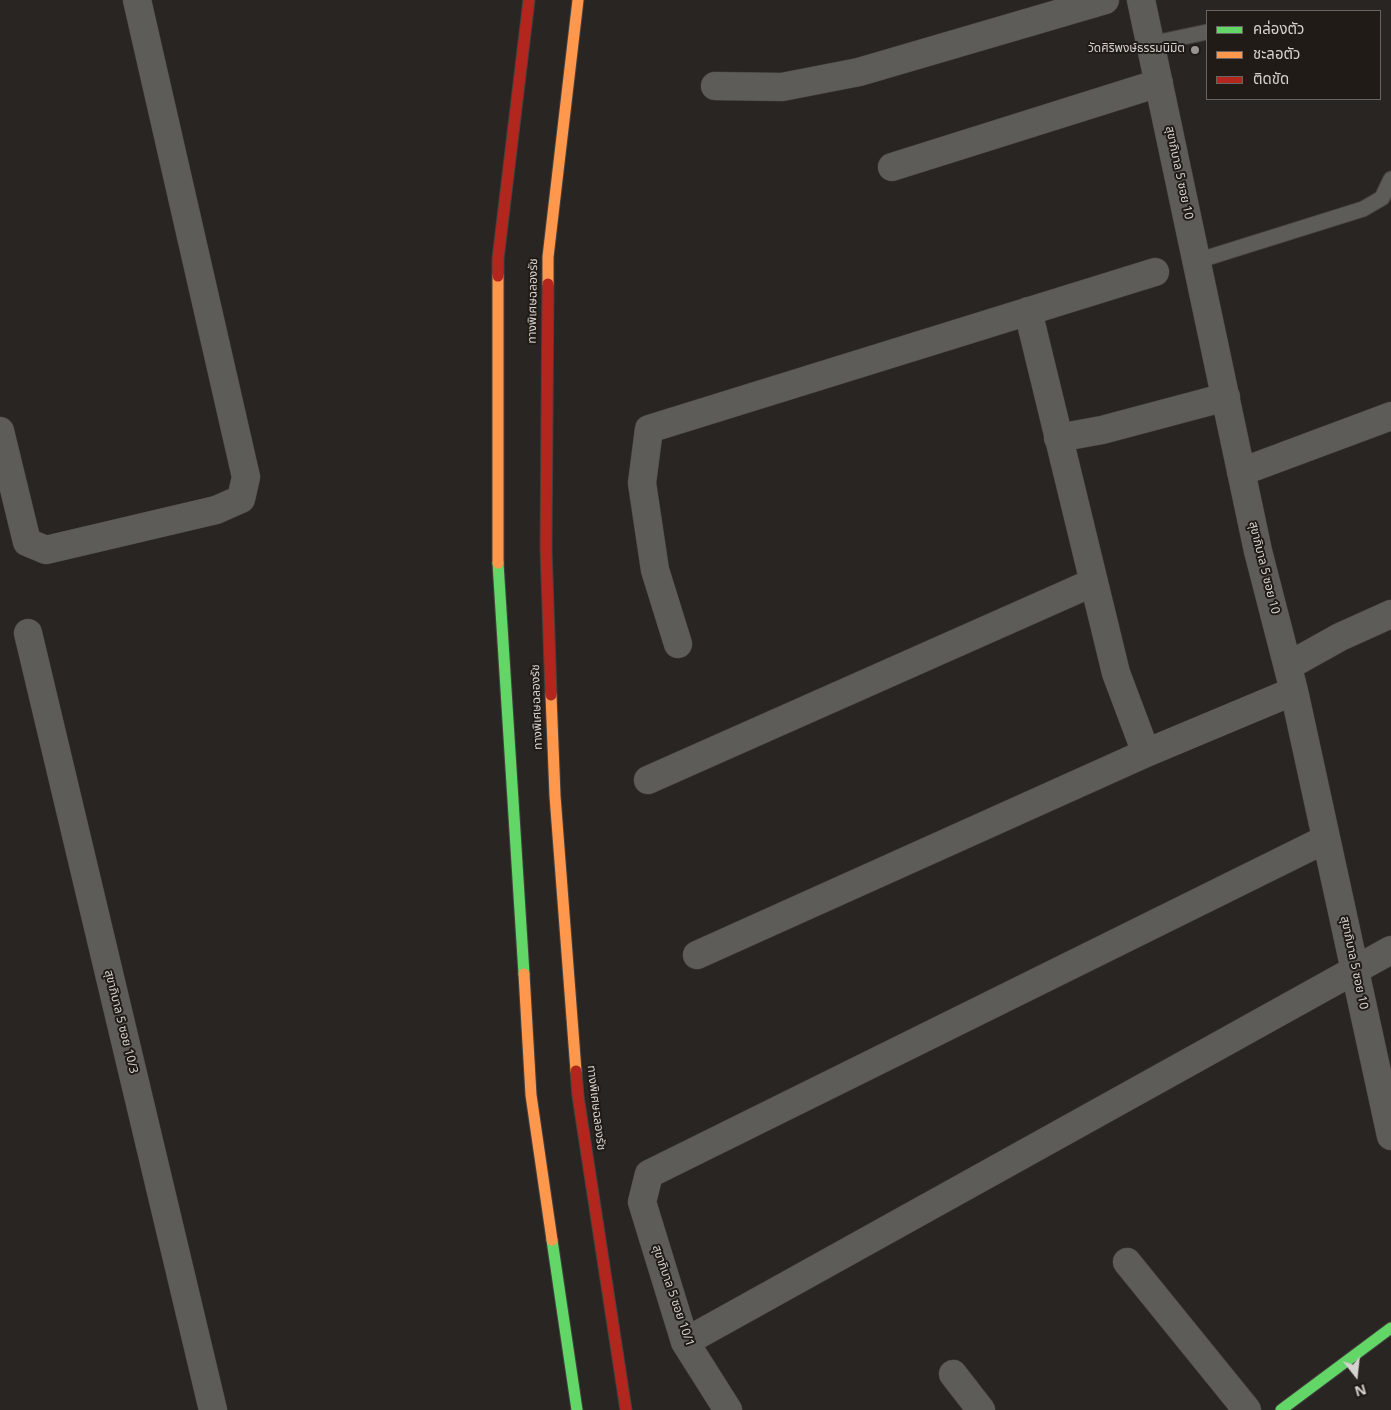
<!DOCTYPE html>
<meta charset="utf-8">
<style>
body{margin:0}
#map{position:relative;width:1391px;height:1410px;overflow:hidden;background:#282522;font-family:Georgia,"Noto Sans Thai",serif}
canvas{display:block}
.legend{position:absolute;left:1206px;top:10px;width:175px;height:90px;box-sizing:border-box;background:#211b17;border:1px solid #696461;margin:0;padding:6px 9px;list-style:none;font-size:15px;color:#d6d2cf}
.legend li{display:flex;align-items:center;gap:10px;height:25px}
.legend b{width:25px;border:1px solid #696461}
.north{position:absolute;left:1331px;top:1350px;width:50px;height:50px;-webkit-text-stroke:4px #211b17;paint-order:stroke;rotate:164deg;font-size:14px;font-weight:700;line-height:20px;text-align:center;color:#d6d2cf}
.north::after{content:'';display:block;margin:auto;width:18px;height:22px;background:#d6d2cf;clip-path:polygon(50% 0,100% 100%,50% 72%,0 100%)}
</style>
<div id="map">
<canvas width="1391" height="1410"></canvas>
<ul class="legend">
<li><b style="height:6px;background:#63d668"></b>คล่องตัว</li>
<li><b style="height:6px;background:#ff974d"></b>ชะลอตัว</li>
<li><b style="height:6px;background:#b3261e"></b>ติดขัด</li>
</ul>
<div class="north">N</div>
</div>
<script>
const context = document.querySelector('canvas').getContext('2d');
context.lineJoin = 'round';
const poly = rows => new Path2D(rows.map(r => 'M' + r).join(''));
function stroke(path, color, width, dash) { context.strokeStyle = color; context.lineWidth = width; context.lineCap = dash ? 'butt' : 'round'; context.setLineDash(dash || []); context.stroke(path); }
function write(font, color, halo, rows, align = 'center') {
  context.font = font + ' Georgia,"Noto Sans Thai",serif'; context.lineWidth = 4; context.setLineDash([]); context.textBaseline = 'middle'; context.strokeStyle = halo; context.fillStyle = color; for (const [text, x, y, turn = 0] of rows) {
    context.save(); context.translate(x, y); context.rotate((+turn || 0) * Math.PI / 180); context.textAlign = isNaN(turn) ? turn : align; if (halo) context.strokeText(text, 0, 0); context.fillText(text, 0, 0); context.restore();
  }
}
const lane = poly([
 [1150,44,1207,32],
 [1197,261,1363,209,1382,198,1391,179]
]);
const street = poly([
 [1141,0,1258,551,1294,691,1391,1136],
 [715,86,782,87,859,72,1105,0],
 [892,167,1159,83],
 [1028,311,1116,673,1146,753],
 [0,431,27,542,46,550,216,510,241,499,246,477,137,0],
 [1058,438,1102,430,1226,397],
 [1241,472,1391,416],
 [28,633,213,1410],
 [678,644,655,570,642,483,649,429,1155,272],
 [1288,666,1340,637,1391,614],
 [648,780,1094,582],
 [697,955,1146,753,1294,691],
 [1127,1262,1247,1410],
 [685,1342,1391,950],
 [953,1374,981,1410],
 [728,1410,685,1342,642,1202,649,1174,1326,839]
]);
const fast = poly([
 [498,563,524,974],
 [552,1240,577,1410],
 [1281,1410,1391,1328]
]);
const slow = poly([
 [498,276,498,563],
 [548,284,548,257,578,0],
 [551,695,555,796,576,1071],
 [524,974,531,1095,552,1240]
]);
const jam = poly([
 [498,276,498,259,529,0],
 [548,284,546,548,551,695],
 [576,1071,578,1096,626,1410]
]);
stroke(lane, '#44413f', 17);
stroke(street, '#44413f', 29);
stroke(fast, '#44413f', 13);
stroke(slow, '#44413f', 13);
stroke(jam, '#44413f', 13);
stroke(lane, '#5e5c59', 15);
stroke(street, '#5e5c59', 28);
stroke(fast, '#63d668', 11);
stroke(slow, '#ff974d', 11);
stroke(jam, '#b3261e', 11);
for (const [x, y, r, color] of [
 [1195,50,5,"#999592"]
]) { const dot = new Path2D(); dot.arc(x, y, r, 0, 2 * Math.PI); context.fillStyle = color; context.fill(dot); stroke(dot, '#211b17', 2); }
write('12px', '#d6d2cf', '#211b17', [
 ["วัดศิริพงษ์ธรรมนิมิต",1185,50]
], 'right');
write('12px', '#d6d2cf', '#211b17', [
 ["สุขาภิบาล 5 ซอย 10",1178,173,78],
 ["ทางพิเศษฉลองรัช",534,301,-89],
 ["สุขาภิบาล 5 ซอย 10",1263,568,76],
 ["ทางพิเศษฉลองรัช",538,707,-92],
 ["สุขาภิบาล 5 ซอย 10",1353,963,78],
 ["สุขาภิบาล 5 ซอย 10/3",120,1022,76],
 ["ทางพิเศษฉลองรัช",595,1108,83],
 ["สุขาภิบาล 5 ซอย 10/1",672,1296,71]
]);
</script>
